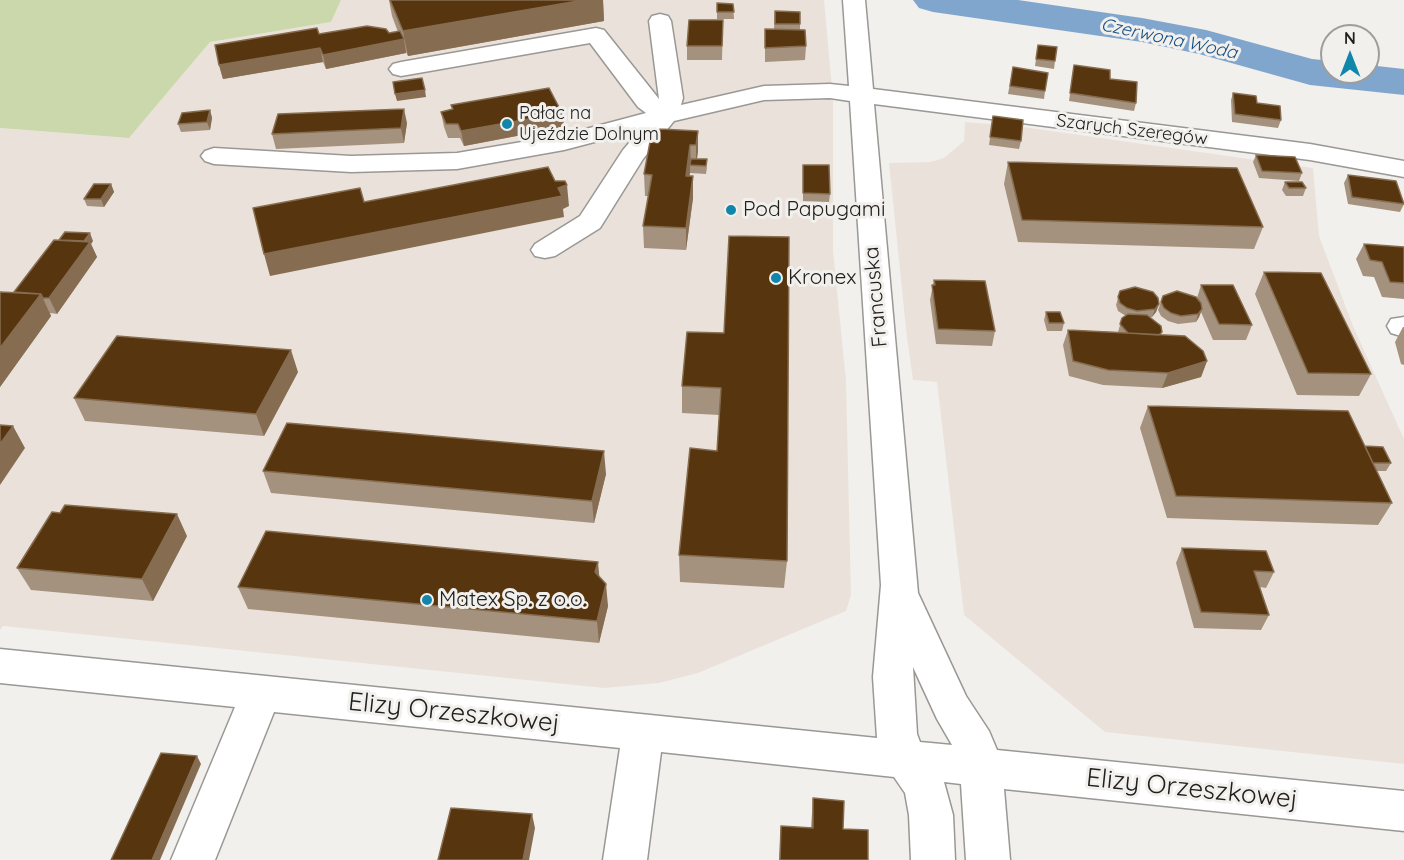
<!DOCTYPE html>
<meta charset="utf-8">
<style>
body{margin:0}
#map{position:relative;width:1404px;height:860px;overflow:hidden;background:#f2f0ed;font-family:Quicksand,sans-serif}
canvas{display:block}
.north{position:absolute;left:1320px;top:24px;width:60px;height:60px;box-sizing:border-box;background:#f2f0ed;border:2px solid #9e9d9b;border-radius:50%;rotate:0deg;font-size:16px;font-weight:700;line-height:24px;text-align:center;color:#21201f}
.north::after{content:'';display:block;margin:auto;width:21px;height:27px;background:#1186ab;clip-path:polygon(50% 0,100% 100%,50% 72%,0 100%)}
</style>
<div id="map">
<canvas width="1404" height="860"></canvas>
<div class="north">N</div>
</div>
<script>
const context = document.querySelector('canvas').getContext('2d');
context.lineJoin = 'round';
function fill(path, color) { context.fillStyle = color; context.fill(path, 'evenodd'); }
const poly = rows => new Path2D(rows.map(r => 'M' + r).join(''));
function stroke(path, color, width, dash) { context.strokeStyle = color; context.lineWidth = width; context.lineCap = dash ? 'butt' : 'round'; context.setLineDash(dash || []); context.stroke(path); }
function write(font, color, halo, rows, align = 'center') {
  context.font = font + ' Quicksand,sans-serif'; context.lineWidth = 6; context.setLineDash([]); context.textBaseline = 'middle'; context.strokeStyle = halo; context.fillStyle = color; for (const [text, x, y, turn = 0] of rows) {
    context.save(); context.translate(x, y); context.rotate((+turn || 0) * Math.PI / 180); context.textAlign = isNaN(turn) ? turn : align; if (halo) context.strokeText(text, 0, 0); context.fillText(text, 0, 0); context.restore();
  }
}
fill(poly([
 [341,0,824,0,833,99,833,251,846,380,851,595,846,611,698,673,659,683,604,688,3,626,0,630,0,128,129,138,210,42,331,22],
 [965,122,1016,126,1313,168,1319,236,1353,326,1404,439,1404,764,1105,732,964,615,937,382,913,380,907,338,889,163,930,162,944,158,964,141]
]), '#eae2da');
fill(poly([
 [0,0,341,0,331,22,210,42,129,138,0,128]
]), '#cad8ab');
fill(poly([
 [913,0,1018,0,1142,18,1206,30,1312,59,1332,61,1332,72,1368,72,1368,65,1404,69,1404,95,1310,85,1199,54,1142,42,933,12,919,8,913,0]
]), '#81a6ce');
const minor = poly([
 [843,0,865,0,873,89,1310,144,1404,161,1404,177,1310,160,874,104,918,593,966,696,989,731,997,750,1404,791,1404,831,1004,789,1010,860,966,860,961,784,944,782,953,815,955,860,911,860,909,815,905,793,894,777,661,752,647,860,603,860,620,748,274,712,215,860,171,860,235,707,0,683,0,649,877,738,873,677,881,585,850,101,830,98,764,100,674,121,643,159,600,228,555,256,545,258,535,256,531,250,535,244,580,216,623,150,640,130,564,150,457,169,351,172,214,164,205,161,201,156,205,151,214,148,351,156,457,153,563,135,646,113,638,107,590,43,401,76,393,74,389,69,393,64,401,62,596,28,604,30,659,99,649,21,652,16,660,14,668,16,671,21,683,98,681,105,764,86,830,84,849,86,843,0],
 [913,667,937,719,952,745,920,742,917,734,913,667],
 [1404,317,1404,337,1391,333,1387,326,1391,319,1404,317]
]);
stroke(minor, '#9a9895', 3);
fill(minor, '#fff');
fill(poly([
 [389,0,603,0,604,21,408,56,406,52,406,53,326,69,323,62,223,79,219,65,319,34,389,33,398,32,392,16],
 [717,3,733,4,734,19,717,19],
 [775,11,800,24,800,30,806,46,805,60,765,62,765,29,774,29],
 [723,20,722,60,687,60,687,46],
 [1038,45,1055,61,1054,69,1035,66],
 [1074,65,1110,79,1136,103,1134,111,1069,101],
 [1013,67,1045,91,1044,99,1008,94],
 [1233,93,1257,103,1281,120,1278,128,1232,122,1231,100],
 [451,105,562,113,564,127,464,146,460,138,448,138,444,127,441,112,452,109],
 [210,110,212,118,210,130,181,132,178,124],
 [993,116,1021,141,1019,149,989,145],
 [407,123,404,143,276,149,272,134],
 [698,131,697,159,707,167,706,174,690,173,689,176,693,176,693,198,686,250,644,248,643,226,648,196,645,196,644,174,658,143],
 [1256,155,1302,173,1299,181,1259,178,1253,162],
 [1008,162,1263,227,1254,249,1018,242,1004,184],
 [803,165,830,194,829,202,803,201],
 [1348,175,1404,204,1400,212,1348,204,1344,183],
 [1285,182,1306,188,1303,196,1286,196,1282,190],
 [111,184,114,192,104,207,87,206,84,199],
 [93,241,91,244,97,257,57,314,50,313,51,316,0,387,0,292,14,292],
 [1364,244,1404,247,1404,299,1382,297,1374,277,1363,276,1356,259],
 [1264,272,1371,374,1359,396,1297,395,1255,294],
 [934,280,995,331,992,346,936,344,930,300],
 [1201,285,1252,325,1246,340,1213,340,1201,312,1199,317,1196,322,1178,324,1168,321,1161,316,1158,310,1163,296,1197,298],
 [1120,291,1159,304,1156,312,1152,317,1150,317,1161,335,1207,361,1201,377,1162,388,1103,385,1069,376,1063,345,1068,330,1118,332,1122,318,1126,316,1118,311,1116,305],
 [1046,312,1064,323,1062,331,1047,331,1044,320],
 [1403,327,1404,327,1404,365,1401,364,1395,342],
 [724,333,787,561,784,588,680,582,679,555,717,451,719,415,682,413,682,386],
 [298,372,264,436,85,421,74,398],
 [1148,406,1365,446,1391,463,1386,471,1377,471,1392,503,1378,525,1167,518,1140,428],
 [263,471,606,474,594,523,271,493],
 [187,536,153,601,31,590,17,568],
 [1182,548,1274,572,1266,588,1260,587,1269,615,1261,630,1194,628,1176,563],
 [599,576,608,606,599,643,248,609,238,587],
 [813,798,843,829,868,860,779,860,781,826,811,828]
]), '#a4927e');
fill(poly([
 [584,0,603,0,604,21,408,56,403,31],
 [404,39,406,53,326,69,323,55],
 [320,48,323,62,223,79,219,65],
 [425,90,426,97,397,101,395,94],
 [404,109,407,123,404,143,401,128],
 [210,110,212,118,210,130,207,122],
 [562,113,564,127,464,146,461,131],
 [698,131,698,152,696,166,696,145],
 [690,145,691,165,690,165,690,173,686,198,686,176],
 [693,176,693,198,686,250,686,228],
 [111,184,114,192,104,207,101,199],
 [567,185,569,206,563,209,564,217,270,276,264,254,558,188],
 [90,233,93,241,91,244,97,257,57,314,49,298],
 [41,294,51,316,0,387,0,348],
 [1159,304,1156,312,1152,317,1155,309],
 [1202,309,1199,317,1196,322,1198,314],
 [291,350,298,372,264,436,256,414],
 [1207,361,1201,377,1162,388,1168,373],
 [13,426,25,448,0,485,0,444],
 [604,451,606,474,594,523,592,501],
 [177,514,187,536,153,601,142,579],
 [598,562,600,584,595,572],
 [606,584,608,606,599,643,597,621],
 [197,756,201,764,160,860,152,860],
 [532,814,535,828,529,860,523,860]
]), '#866d51');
const building = poly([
 [390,0,584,0,403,31,390,0],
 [717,3,733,4,734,12,717,12,717,3],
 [775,11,800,12,800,24,775,24,775,11],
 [689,20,723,20,722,46,687,46,689,20],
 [367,26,386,29,389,33,400,31,404,39,323,55,320,48,219,65,215,45,317,28,319,34,367,26],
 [765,29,805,30,806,46,765,48,765,29],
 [1038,45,1057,47,1055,61,1036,59,1038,45],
 [1074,65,1110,70,1110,79,1137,82,1136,103,1070,93,1074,65],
 [1013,67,1048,73,1045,91,1010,86,1013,67],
 [422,78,425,90,395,94,393,82,422,78],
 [549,88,562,113,461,131,458,124,446,124,441,112,453,109,451,105,549,88],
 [1233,93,1256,96,1257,103,1280,106,1281,120,1235,114,1233,93],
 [404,109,401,128,272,134,278,114,404,109],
 [210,110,207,122,178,124,182,113,210,110],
 [993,116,1023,120,1021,141,990,137,993,116],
 [660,129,698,131,696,145,690,145,686,176,693,176,686,228,643,226,652,175,644,174,650,142,658,143,660,129],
 [1256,155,1295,157,1302,173,1262,171,1256,155],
 [691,159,707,159,706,166,690,165,691,159],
 [1008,162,1237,168,1263,227,1022,220,1008,162],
 [803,165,829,165,830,194,803,193,803,165],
 [548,167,555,181,565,181,567,185,558,188,562,196,264,254,253,208,360,188,364,202,548,167],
 [1348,175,1396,181,1404,204,1352,197,1348,175],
 [1285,182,1302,182,1306,188,1289,188,1285,182],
 [94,184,111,184,101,199,84,199,94,184],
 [65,232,90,233,84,241,59,240,65,232],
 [729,236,789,237,787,561,679,555,690,448,717,451,721,388,682,386,687,332,724,333,729,236],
 [54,240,90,242,49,298,43,298,41,294,14,292,54,240],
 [1364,244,1404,247,1404,283,1390,282,1382,262,1370,260,1364,244],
 [1264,272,1321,273,1371,374,1308,373,1264,272],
 [934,280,985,281,995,331,938,329,932,285,935,285,934,280],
 [1201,285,1233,285,1252,325,1219,324,1201,285],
 [1135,287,1153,292,1158,298,1159,304,1155,309,1137,311,1127,308,1120,303,1118,297,1120,291,1135,287],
 [1177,291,1196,297,1201,303,1202,309,1198,314,1181,316,1171,313,1164,308,1161,302,1163,296,1177,291],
 [0,292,41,294,0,348,0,292],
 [1046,312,1060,312,1064,323,1049,323,1046,312],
 [1128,314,1147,315,1161,326,1162,332,1159,335,1128,333,1120,324,1122,318,1128,314],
 [1068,330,1185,336,1203,351,1207,361,1168,373,1108,370,1073,361,1068,330],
 [117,336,291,350,256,414,74,398,117,336],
 [1148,406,1348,411,1392,503,1176,496,1148,406],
 [287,423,604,451,592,501,263,471,287,423],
 [0,425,13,426,0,444,0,425],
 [1365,446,1383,447,1391,463,1373,463,1365,446],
 [65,505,177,514,142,579,17,568,52,512,60,513,65,505],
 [266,531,598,562,595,572,606,584,597,621,238,587,266,531],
 [1182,548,1266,551,1274,572,1254,571,1269,615,1201,612,1182,548],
 [161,753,197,756,152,860,111,860,161,753],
 [813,798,844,801,843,829,868,830,868,860,780,860,781,826,813,828,813,798],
 [451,808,532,814,523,860,438,860,451,808]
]);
fill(building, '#57350e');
stroke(building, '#866d51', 1.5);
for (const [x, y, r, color] of [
 [507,124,6,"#1186ab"],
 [731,210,6,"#1186ab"],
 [776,278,6,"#1186ab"],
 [427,600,6,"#1186ab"]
]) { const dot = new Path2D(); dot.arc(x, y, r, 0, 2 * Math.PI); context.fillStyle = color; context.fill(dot); stroke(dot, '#f2f0ed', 2); }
write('italic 18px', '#195083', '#f2f0ed', [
 ["Czerwona Woda",1169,39,12]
]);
write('18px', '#21201f', '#f2f0ed', [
 ["Pałac na",519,114],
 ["Ujeździe Dolnym",519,135]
], 'left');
write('18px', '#21201f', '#f2f0ed', [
 ["Szarych Szeregów",1132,130,7]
]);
write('21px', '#21201f', '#f2f0ed', [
 ["Pod Papugami",743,210],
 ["Kronex",788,278],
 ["Matex Sp. z o.o.",439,600]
], 'left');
write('21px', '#21201f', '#f2f0ed', [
 ["Francuska",876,297,-95]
]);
write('26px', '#21201f', '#f2f0ed', [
 ["Elizy Orzeszkowej",454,713,6],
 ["Elizy Orzeszkowej",1192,789,6]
]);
</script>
